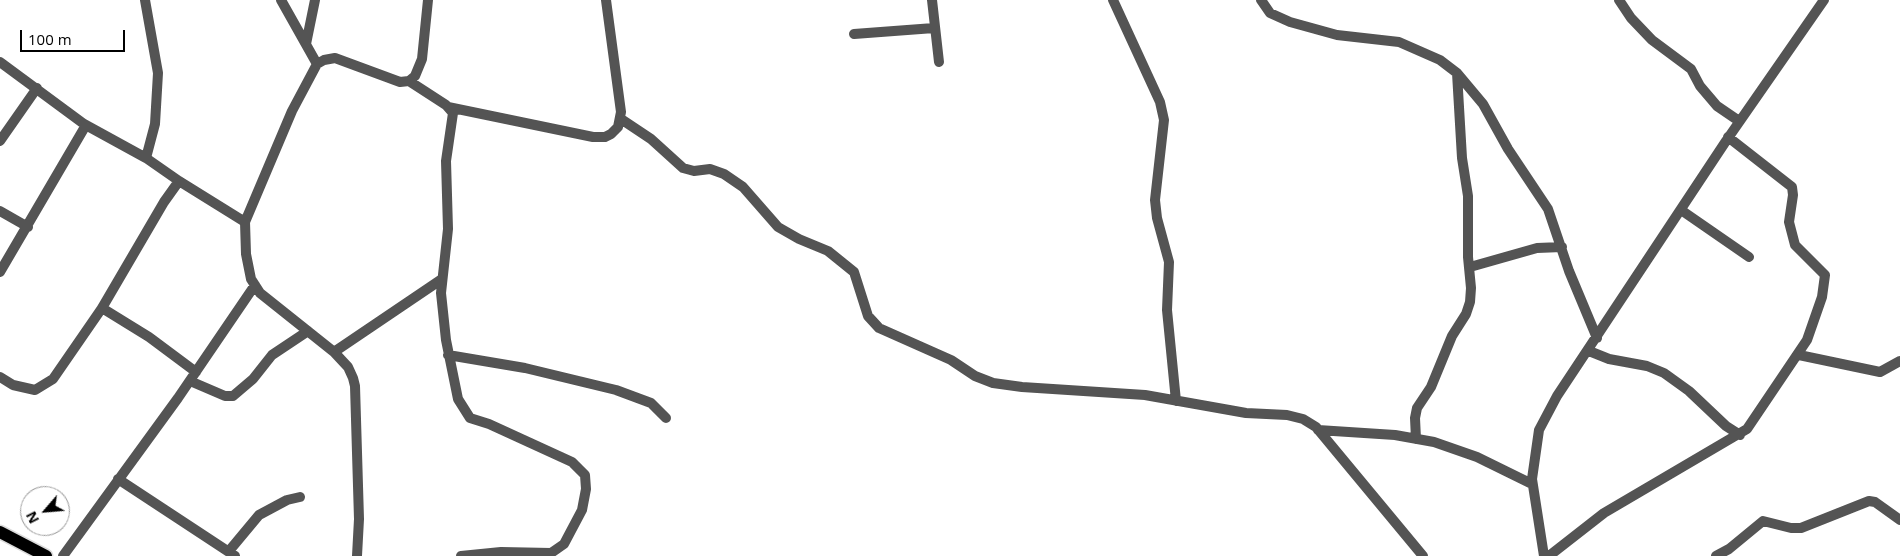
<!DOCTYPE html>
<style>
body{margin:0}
#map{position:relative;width:1900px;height:556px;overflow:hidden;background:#fff;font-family:"Open Sans",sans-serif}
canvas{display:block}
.north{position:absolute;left:20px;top:486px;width:50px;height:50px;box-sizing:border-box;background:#fff;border:1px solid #999;border-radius:50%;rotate:243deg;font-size:14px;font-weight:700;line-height:20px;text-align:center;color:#000}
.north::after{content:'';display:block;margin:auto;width:18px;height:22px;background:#000;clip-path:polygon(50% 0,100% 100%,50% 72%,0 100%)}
.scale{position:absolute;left:20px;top:30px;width:105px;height:22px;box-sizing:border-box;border:2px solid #000;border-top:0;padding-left:6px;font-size:15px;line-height:18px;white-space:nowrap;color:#000;-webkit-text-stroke:4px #fff;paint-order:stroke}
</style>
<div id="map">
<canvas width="1900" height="556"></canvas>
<div class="north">N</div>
<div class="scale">100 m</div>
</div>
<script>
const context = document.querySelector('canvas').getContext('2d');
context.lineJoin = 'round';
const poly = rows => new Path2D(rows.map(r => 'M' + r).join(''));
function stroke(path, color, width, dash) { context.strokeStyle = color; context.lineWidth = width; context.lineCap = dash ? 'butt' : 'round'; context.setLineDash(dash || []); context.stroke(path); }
const major = poly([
 [0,532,46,556]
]);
stroke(major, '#dbdbdb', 15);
stroke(poly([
 [145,0,158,73,155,124,146,158],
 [281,0,317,64],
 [932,0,939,62],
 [1113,0,1160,102,1164,120,1155,200,1157,218,1169,262,1167,310,1176,401],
 [1261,0,1270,13,1290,22,1337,35,1399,42,1440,60,1457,73,1483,104,1508,149,1548,209,1569,271,1597,338],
 [1619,0,1631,18,1652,40,1691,69,1700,86,1717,106,1739,121],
 [854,34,934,28],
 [306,44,315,0],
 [0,62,84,124,146,158,179,181,245,222],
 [409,81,446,105,453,113,446,161,448,229,441,293,446,340,458,399,470,418,489,424,572,462,585,475,586,489,582,510,564,544,551,553,501,552,461,556],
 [448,107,593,137,605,137,611,134,618,127,621,112,606,0],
 [621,119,651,139,683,168,694,171,710,169,724,174,743,187,778,227,799,239,828,251,854,272,868,316,879,328,951,360,975,376,993,383,1022,387,1145,395,1246,413,1287,415,1303,419,1316,427,1423,556],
 [0,141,37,88],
 [1681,210,1749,257],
 [0,211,28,227],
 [1470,267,1537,248,1562,247],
 [0,272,86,125],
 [102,308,149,337,196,372],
 [1589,351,1609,359,1647,366,1664,373,1689,391,1726,426,1740,435],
 [334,352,442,279],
 [448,355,525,368,616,390,651,403,666,418],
 [1799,355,1880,372,1900,361],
 [0,377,13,385,35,390,53,379,102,308,164,202,179,181],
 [190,381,225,396,233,396,253,379,272,355,308,331],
 [1318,430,1395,435,1434,442,1477,457,1532,484],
 [1416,439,1415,418,1417,408,1431,387,1452,336,1466,314,1470,302,1471,288,1468,257,1468,196,1462,158,1457,73],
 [118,479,235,556],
 [229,551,259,515,287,500,300,497],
 [63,556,178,398,255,285],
 [357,556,359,519,355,386,353,378,348,367,334,352,260,293,251,279,246,254,245,222,292,111,317,64,324,60,335,58,400,82,409,81,415,76,422,59,428,0],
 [1544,556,1532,479,1539,430,1557,396,1726,141,1824,0],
 [1549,556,1604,513,1747,429,1807,340,1822,297,1825,275,1795,245,1789,222,1793,195,1792,187,1728,137],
 [1716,556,1729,549,1763,521,1791,528,1801,528,1869,501,1875,502,1900,520]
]), '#545454', 10);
stroke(major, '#000', 12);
</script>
